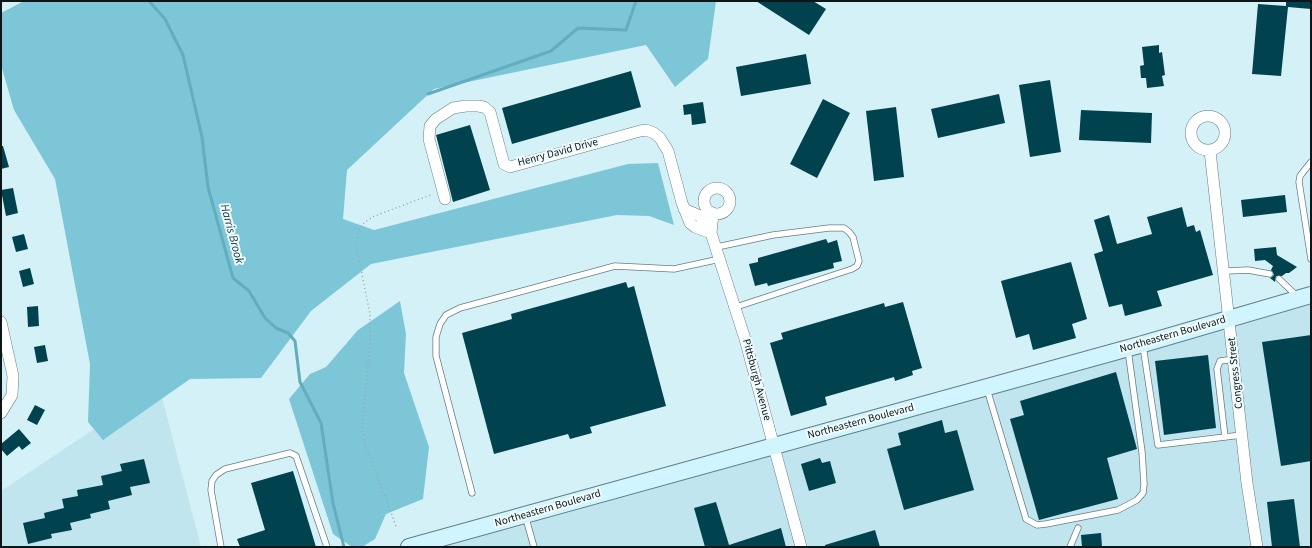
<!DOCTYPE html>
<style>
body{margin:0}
#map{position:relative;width:1312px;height:548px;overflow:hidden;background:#d5f1f8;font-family:"Source Sans 3",sans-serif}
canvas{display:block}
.frame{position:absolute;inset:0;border:2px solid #0c1619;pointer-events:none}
</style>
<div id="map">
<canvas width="1312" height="548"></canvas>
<div class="frame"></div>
</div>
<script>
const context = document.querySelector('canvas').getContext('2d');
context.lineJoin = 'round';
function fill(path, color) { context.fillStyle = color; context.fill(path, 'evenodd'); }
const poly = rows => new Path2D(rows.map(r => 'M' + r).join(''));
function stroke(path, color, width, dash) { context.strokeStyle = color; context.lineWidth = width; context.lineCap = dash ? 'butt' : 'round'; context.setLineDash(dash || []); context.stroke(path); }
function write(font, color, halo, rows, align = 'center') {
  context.font = font + ' "Source Sans 3",sans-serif'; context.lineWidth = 4; context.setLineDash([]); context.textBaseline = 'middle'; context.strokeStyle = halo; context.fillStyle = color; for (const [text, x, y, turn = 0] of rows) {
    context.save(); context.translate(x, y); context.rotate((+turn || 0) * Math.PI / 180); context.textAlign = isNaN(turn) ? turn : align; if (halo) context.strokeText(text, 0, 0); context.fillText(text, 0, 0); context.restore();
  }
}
fill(poly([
 [1311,304,1311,547,435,547,481,534,506,530],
 [159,386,201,547,1,547,1,491]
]), '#c0e5ee');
fill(poly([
 [24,1,716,1,708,59,675,87,646,45,434,89,347,170,343,219,374,230,628,164,658,163,674,225,649,216,617,215,371,264,311,311,261,378,190,379,103,440,88,422,90,364,55,179,14,110,1,65,1,13],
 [400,301,406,334,404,373,429,447,423,499,386,514,375,539,362,547,352,547,333,534,289,399,310,374,326,367,358,330]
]), '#7dc6d8');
stroke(poly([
 [149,1,165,19,183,55,202,137,208,187,233,278,249,291,265,318,276,328,288,333,295,341,300,382,321,423,333,503,344,547],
 [428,94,551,51,578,28,626,30,636,1]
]), '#64adbe', 3);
fill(poly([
 [756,1,813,1,826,9,809,35],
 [1286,1,1311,1,1311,9,1288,7,1281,76,1252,74,1258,4,1286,6],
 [1159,45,1159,53,1162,52,1165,75,1162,76,1164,86,1147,88,1146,78,1141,78,1140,66,1144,65,1142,47],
 [806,54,811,84,741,96,736,67],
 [631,71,641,107,512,144,502,108],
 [1050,80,1061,152,1030,157,1019,85],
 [999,94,1005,123,938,138,931,109],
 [823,99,850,113,817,178,790,164],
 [703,102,706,123,692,125,691,114,684,115,683,105],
 [896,107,904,177,874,181,866,111],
 [1081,110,1152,113,1151,143,1079,140],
 [470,125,490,190,453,202,436,135],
 [1,146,3,146,9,167,1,169],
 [13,188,18,213,6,216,1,190],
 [1285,195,1287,212,1243,217,1241,200],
 [1182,207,1187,227,1194,225,1196,232,1200,230,1213,275,1157,291,1162,306,1125,316,1122,304,1109,307,1094,254,1103,251,1094,220,1109,215,1117,244,1152,234,1147,217],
 [24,234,28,249,16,252,12,237],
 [826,239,828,243,837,240,842,261,833,263,834,268,768,286,767,283,755,286,749,264,758,262,758,258],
 [1276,247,1277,255,1297,267,1289,273,1286,273,1282,276,1276,276,1275,282,1270,278,1274,275,1271,270,1273,266,1265,260,1255,261,1254,249],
 [1071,262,1087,319,1072,324,1076,338,1033,350,1029,334,1016,338,1001,281],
 [30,268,34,284,23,287,19,271],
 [626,282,628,288,634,286,666,406,590,427,592,433,570,439,568,434,494,454,462,333,512,319,511,314],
 [903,302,922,368,912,371,913,375,895,381,894,377,825,397,827,405,791,416,770,343,783,339,781,333,884,303,885,307],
 [38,306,39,326,28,327,27,307],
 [1311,335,1311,461,1281,466,1262,342],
 [45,345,48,361,37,363,34,347],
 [1208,355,1216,428,1164,435,1155,361],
 [1116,372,1137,449,1107,458,1118,499,1039,520,1010,419,1024,415,1020,401],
 [35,405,45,410,37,425,27,420],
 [942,420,945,433,957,430,974,490,904,510,887,449,901,445,898,433],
 [19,429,31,443,22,450,19,446,7,456,1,449,1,444],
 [820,458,822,463,830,461,836,483,809,491,801,464],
 [144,459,150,483,130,487,132,495,108,501,110,509,90,514,91,518,70,523,72,530,51,534,52,538,28,544,23,523,45,518,44,513,64,508,62,499,78,496,77,490,103,485,101,476,122,471,120,464],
 [293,471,316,547,240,547,237,539,265,530,251,483],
 [1294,499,1300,547,1272,547,1267,502],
 [716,502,729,545,781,528,786,547,705,547,694,508],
 [875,530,880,547,825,547,825,545],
 [1101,533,1102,547,1082,547,1081,535]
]), '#00424e');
const lane = poly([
 [1311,162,1300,176,1299,182,1311,259],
 [717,247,773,235,829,228,844,228,849,232,853,237,859,261,857,266,852,269,736,307],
 [1225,271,1248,270,1270,274],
 [1279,279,1298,297],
 [1143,346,1158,445,1242,435],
 [987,389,1026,519,1037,525,1046,524,1118,510,1137,500,1143,493,1144,484,1142,452,1128,350],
 [1225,437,1217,369,1220,361,1235,359],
 [472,493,436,356,436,337,440,324,446,315,460,308,615,266,674,269,720,259],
 [525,515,534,547],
 [221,547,211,490,212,481,216,475,225,469,290,453,296,456,327,547],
 [1070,547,1078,528]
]);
const street = poly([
 '1191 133a17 17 0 1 1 34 0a17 17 0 1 1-34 0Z',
 [1210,151,1247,483,1257,547],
 '704 201a13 13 0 1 1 26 0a13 13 0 1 1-26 0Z',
 [445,199,429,139,430,126,436,119,453,108,466,106,478,106,484,107,490,112,504,164,510,167,640,131,646,130,654,133,660,138,668,151,682,203,690,223,695,227,711,233],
 [684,209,700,216,711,233],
 [713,214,711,233,745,339,801,547],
 [1,322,13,376,12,395,1,413]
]);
const secondary = poly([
 [409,547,1143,344,1311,295]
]);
stroke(lane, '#657e84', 7);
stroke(street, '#657e84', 12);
stroke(secondary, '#657e84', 18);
stroke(poly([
 [396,526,364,441,362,428,370,346,370,314,356,245,359,229,364,223,372,217,433,194]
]), '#92a8ae', 1.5, [1, 3]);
stroke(lane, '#fff', 5.5);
stroke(street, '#fff', 11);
stroke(secondary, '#d1f5fe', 16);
write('11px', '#0c1619', '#f0fbfe', [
 ["Henry David Drive",558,153,-15],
 ["Northeastern Boulevard",1173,335,-16],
 ["Congress Street",1236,373,-96],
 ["Pittsburgh Avenue",756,380,75],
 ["Northeastern Boulevard",861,422,-15],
 ["Northeastern Boulevard",548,509,-16]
]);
write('italic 12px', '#0d323a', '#f0fbfe', [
 ["Harris Brook",231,234,75]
]);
</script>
